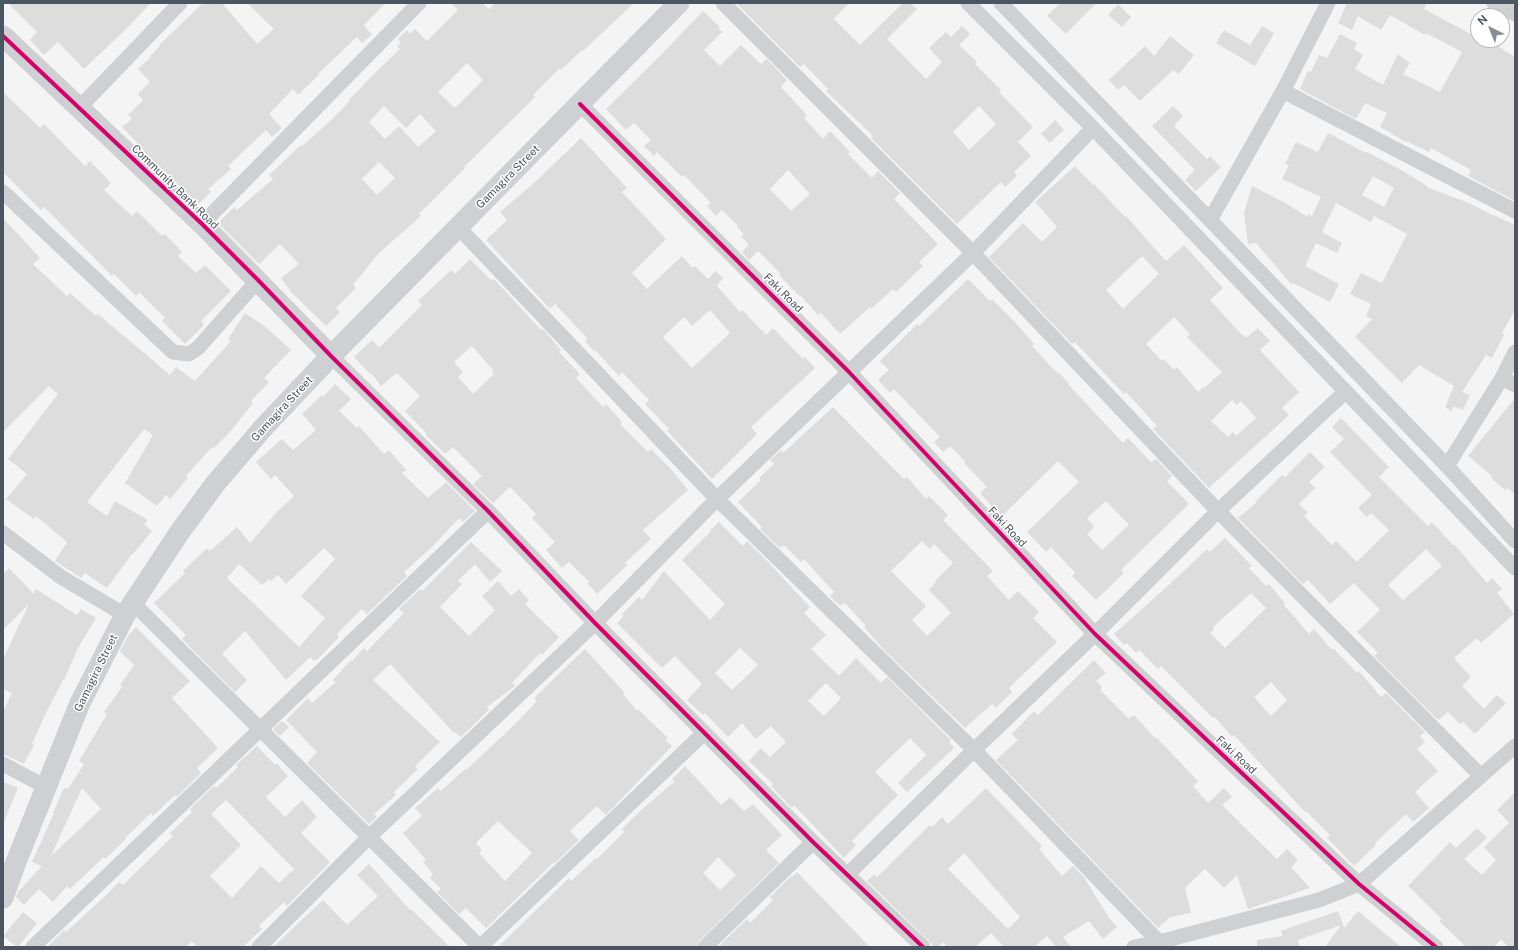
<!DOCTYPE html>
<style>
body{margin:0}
#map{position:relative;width:1518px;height:950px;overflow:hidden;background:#f4f4f4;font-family:"Public Sans",sans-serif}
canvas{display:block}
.frame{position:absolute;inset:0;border:4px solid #4a5661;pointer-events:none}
.north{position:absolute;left:1470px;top:8px;width:40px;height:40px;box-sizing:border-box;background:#fff;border:1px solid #b7bbc0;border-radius:50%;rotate:317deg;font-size:11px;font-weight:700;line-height:16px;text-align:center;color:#4a5661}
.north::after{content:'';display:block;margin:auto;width:14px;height:18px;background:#868d94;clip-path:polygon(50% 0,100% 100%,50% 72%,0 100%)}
</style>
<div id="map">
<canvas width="1518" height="950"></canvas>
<div class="frame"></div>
<div class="north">N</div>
</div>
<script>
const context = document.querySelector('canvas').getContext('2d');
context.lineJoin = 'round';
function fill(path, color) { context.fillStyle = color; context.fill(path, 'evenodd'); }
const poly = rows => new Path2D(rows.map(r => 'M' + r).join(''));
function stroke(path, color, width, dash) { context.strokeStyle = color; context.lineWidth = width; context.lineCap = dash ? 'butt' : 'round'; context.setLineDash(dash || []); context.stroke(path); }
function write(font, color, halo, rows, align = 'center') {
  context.font = font + ' "Public Sans",sans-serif'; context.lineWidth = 3; context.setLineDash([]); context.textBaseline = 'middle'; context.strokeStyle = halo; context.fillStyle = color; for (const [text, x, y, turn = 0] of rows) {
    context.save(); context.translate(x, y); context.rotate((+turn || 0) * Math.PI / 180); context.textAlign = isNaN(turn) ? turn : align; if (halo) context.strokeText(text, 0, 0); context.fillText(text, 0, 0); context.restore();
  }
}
fill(poly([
 [8,3,151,3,126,29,84,69,58,42,44,55,30,40,37,32],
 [203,3,222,3,257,44,274,29,247,3,386,3,364,25,372,35,362,43,357,37,318,74,319,75,298,95,293,89,269,114,282,128,272,137,266,130,228,166,231,169,208,189,211,192,199,204,143,151,144,150,122,127,132,119,128,115,143,100,138,94,150,82,138,69,151,57,150,56,160,46,159,45],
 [451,3,483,3,489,9,495,3,634,3,583,51,582,50,561,70,560,68,533,95,535,97,464,167,465,168,419,214,421,216,378,254,353,285,356,288,336,308,340,312,326,326,292,293,281,278,299,264,280,244,259,264,218,223,234,207,237,210,273,179,269,175,301,145,302,146,328,123,350,101,349,100,373,75,400,49,397,46,401,43,398,39,407,30,410,34,415,29,427,41,458,10],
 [467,63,483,80,455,108,438,92],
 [384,106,406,128,420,114,436,131,418,147,399,126,385,139,369,122],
 [379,162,395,178,377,195,362,179],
 [736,3,849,3,834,19,860,45,903,3,910,3,917,9,887,39,926,79,942,62,929,48,946,32,951,37,962,26,970,34,959,45,977,62,975,64,1001,90,999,92,1033,127,1018,142,1031,156,1014,172,1017,176,1005,187,1001,182,957,224,871,138,873,136,826,91,828,89,804,64,800,67],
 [979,106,996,124,969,150,953,132],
 [1060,3,1096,3,1066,34,1047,16],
 [1347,3,1427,3,1424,9,1478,38,1478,40,1503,40,1499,47,1515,57,1515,201,1468,176,1471,170,1431,148,1429,152,1406,141,1406,142,1380,127,1387,113,1365,103,1356,119,1300,89,1308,71,1311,72,1319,55,1327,58,1340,34,1357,43,1354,49,1363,55,1355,69,1383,85,1398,54,1410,63,1403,74,1440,92,1462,52,1426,33,1425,35,1390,15,1381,30,1358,16,1352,30,1338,23],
 [1118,4,1131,17,1122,27,1108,15],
 [703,11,720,27,718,28,722,32,704,50,720,66,741,45,761,64,767,59,787,80,781,87,807,115,804,118,823,139,830,131,850,152,848,154,872,178,878,171,900,193,894,199,938,244,919,262,923,266,896,292,893,289,871,309,870,307,840,334,821,313,818,315,800,295,799,296,779,275,780,273,758,251,749,260,742,252,749,245,741,236,744,234,737,227,738,226,722,210,716,216,707,206,711,203,684,175,682,177,657,152,654,156,644,146,651,140,634,123,626,130,606,109,661,55],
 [788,170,810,194,791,211,770,189],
 [1262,26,1274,33,1255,66,1216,43,1224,30,1250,45],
 [1170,36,1194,55,1179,74,1173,70,1140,101,1124,85,1118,90,1109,80,1145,46,1154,56],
 [3,92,40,128,44,124,85,166,90,161,111,183,104,190,132,216,137,211,162,236,165,234,182,252,178,256,196,273,205,265,231,291,201,321,204,325,185,344,162,321,165,318,139,292,136,296,114,274,112,276,44,207,41,210,3,172],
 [1173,106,1183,116,1174,126,1207,159,1210,156,1221,167,1196,191,1185,180,1195,170,1152,126],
 [1055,120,1064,130,1050,143,1041,134],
 [1328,133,1366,153,1367,152,1403,171,1427,186,1426,187,1469,203,1494,216,1494,215,1515,225,1515,310,1502,333,1504,335,1492,358,1486,355,1462,392,1470,395,1463,410,1454,406,1451,411,1445,407,1454,386,1419,365,1402,383,1355,337,1372,319,1366,316,1371,304,1350,294,1361,273,1382,283,1407,234,1374,216,1371,222,1336,203,1322,232,1342,243,1337,253,1316,243,1305,266,1339,284,1330,302,1293,283,1291,284,1256,243,1248,244,1244,213,1252,186,1289,205,1307,217,1308,214,1312,216,1321,197,1282,179,1289,165,1285,164,1296,142,1318,152],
 [1373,176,1394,188,1384,207,1362,195],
 [581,138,627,188,622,192,666,239,632,273,647,289,682,256,693,268,695,266,708,279,715,271,723,278,717,286,740,312,742,310,766,335,773,328,803,359,805,357,815,368,751,427,757,434,712,479,667,431,669,429,645,404,649,400,622,372,619,376,595,350,594,351,585,342,588,339,555,304,550,309,486,240,507,220,500,212,534,183],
 [710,310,730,333,692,368,663,337,684,317,692,326],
 [1075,166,1093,185,1094,184,1125,217,1126,216,1166,261,1184,245,1223,288,1210,300,1242,335,1242,334,1246,338,1258,328,1270,341,1260,350,1299,392,1282,408,1289,415,1209,488,1153,429,1157,426,1126,392,1124,394,1075,342,1072,344,989,257,1023,223,1042,242,1057,227,1035,202],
 [1142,256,1159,274,1123,309,1106,290],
 [1174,317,1190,334,1187,337,1222,372,1204,388,1203,387,1198,392,1177,367,1174,370,1164,359,1162,361,1146,344],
 [1232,400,1237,405,1241,401,1256,418,1236,436,1233,432,1228,437,1211,421],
 [3,218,40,258,33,264,67,296,70,293,96,316,98,314,170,375,176,367,195,381,231,341,228,339,245,313,267,328,291,350,264,378,269,382,251,401,253,403,230,432,213,449,212,447,186,476,188,478,170,499,166,495,157,506,125,483,153,435,144,429,87,502,107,516,115,501,148,520,144,524,152,531,133,554,132,554,107,588,85,573,81,578,55,561,67,542,36,516,34,519,6,499,27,474,8,459,58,394,49,386,3,432],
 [470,259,492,281,494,279,541,330,542,329,544,330,561,350,559,352,580,374,576,378,603,407,606,404,622,422,620,424,648,452,651,449,670,468,688,490,643,530,651,539,625,563,627,565,597,594,587,583,589,582,569,562,562,568,546,550,555,542,532,518,536,514,510,487,493,503,473,484,482,476,453,447,445,454,426,435,427,434,405,411,420,396,397,373,381,386,372,374,371,375,354,357,372,340,379,348,422,305,418,301,451,270,455,274],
 [472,346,493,370,492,372,494,374,473,394,458,377,463,372,454,362],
 [968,279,990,301,992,299,1014,321,1034,344,1032,346,1057,373,1058,372,1069,383,1068,384,1123,443,1128,438,1151,462,1156,459,1172,476,1167,481,1189,504,1121,570,1124,573,1096,600,1072,576,1075,573,1051,547,1046,552,1027,532,1079,482,1058,461,1001,517,980,493,987,487,964,463,965,461,950,446,943,452,934,442,940,437,894,389,890,393,878,380,889,370,880,361,917,324,919,326],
 [1106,501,1129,525,1102,550,1087,534,1094,527,1087,518],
 [335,384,351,399,339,411,357,428,359,426,384,454,389,450,406,470,402,473,428,498,446,482,475,511,463,522,459,518,433,546,404,572,407,576,367,614,362,609,337,634,339,637,317,660,316,659,314,661,310,657,286,680,245,631,222,654,247,680,235,692,182,639,186,635,154,603,185,573,183,571,207,548,210,551,237,527,250,543,276,513,294,496,275,475,271,479,256,462,282,439,293,450,316,430,302,414,322,395,323,397],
 [324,548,335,559,301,596,325,618,299,647,227,578,239,564,262,585,269,579,271,581,278,575,286,584],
 [1515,398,1515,494,1507,488,1505,490,1491,478,1492,476,1468,456],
 [833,407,904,479,907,477,926,499,929,496,948,515,943,520,993,571,987,576,1009,600,1018,591,1039,612,1033,618,1057,642,1009,688,1012,692,996,708,992,704,965,728,885,651,864,627,866,626,845,603,842,605,839,605,830,596,834,592,804,559,801,562,784,545,780,548,760,529,762,527,738,502,761,480,759,478,774,464,770,460,781,450,783,453],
 [922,541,930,549,934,544,953,563,935,581,936,582,929,590,951,613,927,636,912,620,926,606,891,571],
 [1341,418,1389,467,1379,477,1428,526,1432,522,1454,546,1455,545,1487,583,1492,578,1502,589,1497,593,1514,614,1481,643,1477,638,1454,658,1471,677,1462,686,1484,709,1497,695,1506,703,1475,734,1463,722,1460,724,1448,712,1438,720,1374,656,1378,653,1357,632,1380,610,1354,583,1330,604,1308,580,1303,584,1238,518,1256,503,1255,502,1282,475,1285,477,1310,452,1325,467,1309,482,1315,488,1299,504,1308,513,1304,516,1332,545,1336,541,1357,562,1389,530,1371,513,1367,517,1358,508,1372,495,1330,452,1344,439,1332,427],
 [1426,549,1442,566,1403,600,1388,585],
 [719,522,743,546,747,541,768,562,810,607,804,613,826,635,811,649,839,676,856,658,881,683,887,677,951,740,949,742,954,748,907,792,898,783,926,755,910,738,875,772,898,795,852,841,856,845,844,858,794,805,792,808,788,804,771,786,773,784,749,761,761,748,770,757,786,742,771,726,756,739,742,723,728,737,705,713,703,715,687,700,702,684,675,656,662,668,617,623,624,616,622,614,639,597,642,600,664,571,710,620,725,604,682,560,711,531,710,530],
 [740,648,758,665,732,690,715,673],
 [826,683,841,698,824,716,808,701],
 [1225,538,1252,566,1249,568,1266,586,1269,584,1285,603,1284,605,1309,634,1314,629,1332,650,1333,648,1357,673,1359,671,1381,697,1386,693,1425,732,1420,736,1425,742,1417,749,1438,771,1415,792,1429,808,1413,822,1406,814,1375,843,1376,845,1354,866,1327,838,1330,835,1306,811,1305,812,1234,735,1232,737,1215,717,1213,718,1161,666,1158,669,1139,650,1136,653,1127,643,1124,645,1114,634,1171,583,1207,549,1210,552],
 [1251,593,1266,608,1225,648,1210,633,1214,629,1213,627],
 [1271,682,1287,700,1271,716,1254,697],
 [471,542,502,571,490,582,475,564,458,581,462,584,440,607,469,636,495,610,482,596,498,581,511,596,519,589,529,600,525,604,559,637,542,655,540,653,512,683,515,686,487,707,489,710,461,737,455,732,454,733,390,664,373,680,440,742,415,766,418,769,394,792,396,795,374,814,377,817,369,824,307,763,317,752,286,720,308,698,312,703,336,682,333,680,351,660,352,661,364,648,367,651,404,613,399,609,420,589,422,591],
 [9,568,34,594,36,589,77,615,81,609,96,618,78,648,64,680,63,680,46,713,32,744,34,745,24,764,3,754,3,712,12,693,3,689,3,659,29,604,3,630,3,574],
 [136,627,190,681,172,698,218,748,197,768,201,773,177,797,175,795,153,816,151,813,125,838,126,839,105,859,104,857,70,889,67,886,53,902,39,889,24,905,16,897,18,892,42,866,32,862,54,813,53,813,64,788,68,789,84,764,79,761,107,714,104,712,122,687,120,685,134,665,120,651,128,636],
 [82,788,101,809,51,856],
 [585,649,624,692,623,694,637,711,638,709,668,738,665,740,672,746,606,815,597,806,570,831,579,840,555,863,554,862,486,928,466,908,459,914,437,892,441,889,430,878,433,874,423,862,426,860,403,833,422,816,415,808,438,788,441,791,465,769,466,770,514,725,537,701,534,698],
 [498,821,532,853,505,881,479,853,482,850,476,843],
 [1094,660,1106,673,1096,681,1102,687,1100,690,1129,719,1134,715,1155,738,1156,737,1198,781,1193,786,1208,803,1224,788,1232,797,1222,805,1277,859,1287,849,1298,860,1291,867,1310,888,1248,909,1237,875,1224,888,1205,869,1185,888,1191,913,1170,917,1158,928,996,760,1018,740,1012,734,1034,711,1038,715],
 [282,721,289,727,280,736,273,729],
 [257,746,275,765,276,763,288,776,266,797,285,817,302,800,317,817,301,833,330,862,287,906,284,902,259,926,262,929,243,947,197,947,192,941,186,947,47,947,64,930,66,932,104,897,119,882,123,885,173,836,170,833,192,812,190,809,214,786,216,788,238,767,236,765],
 [226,800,294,869,279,883,261,866,232,898,210,876,241,845,211,814],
 [685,766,721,805,730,797,744,811,753,804,782,835,766,850,779,863,699,941,696,947,498,947,569,878,571,881,596,858,597,859,624,832,622,829,640,811,674,782,672,779],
 [718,857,736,875,720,890,703,873],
 [3,782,18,788,3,824],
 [986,788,1042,846,1039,849,1062,876,1073,866,1083,876,1110,919,1117,927,1103,939,1089,921,1063,937,1071,947,1056,947,1047,936,1034,947,1004,947,991,933,975,947,948,947,943,942,938,947,935,947,867,881,874,874,877,877,930,825,932,827,942,817,948,824],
 [964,853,1020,917,1008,929,948,869],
 [1515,792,1515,947,1508,947,1501,939,1494,947,1466,947,1439,921,1442,919,1408,886,1450,842,1456,848,1477,828,1487,838,1464,859,1482,875,1496,860,1484,847,1509,823,1497,810],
 [369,864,410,910,411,909,450,947,273,947,323,900,347,925,378,896,357,875],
 [797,872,870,947,718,947,747,919,750,923,773,900,770,897,791,876,792,877],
 [1338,911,1344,928,1358,911,1401,947,1325,947,1341,925,1298,940,1300,947,1257,947,1257,940,1283,936,1281,931],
 [23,912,37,923,18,947,17,947,3,936]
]), '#ddddde');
stroke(poly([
 [723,3,973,253,1218,511,1481,776],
 [968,3,1093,128,1515,568],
 [1001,3,1447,466,1515,541],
 [1494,3,1515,14],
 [1283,91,1515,211],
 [580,104,849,372,1095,634,1359,884,1436,947],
 [79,108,180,3],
 [3,192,173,352,189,354,198,348,258,280],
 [1210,220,1283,91,1328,3],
 [202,224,419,3],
 [458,227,717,499,974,750,1159,942],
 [331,356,488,511,595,623,813,842,923,947],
 [1502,378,1515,385],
 [1447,466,1502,378,1515,352],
 [3,533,61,577,125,615],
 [132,602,480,947],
 [3,764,46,787],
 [847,875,974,750,1095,634,1218,511,1345,392],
 [33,947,488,511],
 [259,947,368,838,595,623,717,499,973,253,1093,128],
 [480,947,704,733],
 [705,947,813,842],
 [1134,947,1159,942,1319,900,1359,884,1515,746]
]), '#ced0d2', 15);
stroke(poly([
 [3,36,202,224,331,356],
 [3,898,16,862,80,703,125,615,179,533,215,484,263,428,331,356,679,3]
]), '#ced0d4', 21);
stroke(poly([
 [3,36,202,224,258,280,331,356,488,511,595,623,813,842,923,947],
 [580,104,849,372,1095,634,1359,884,1436,947]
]), '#d6006c', 4);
write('11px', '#4a5661', '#fff', [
 ["Gamagira Street",508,177,-45],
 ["Community Bank Road",175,187,44],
 ["Faki Road",783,293,45],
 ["Gamagira Street",282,409,-47],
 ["Faki Road",1007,527,47],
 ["Gamagira Street",96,673,-64],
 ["Faki Road",1236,755,43]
]);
</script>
